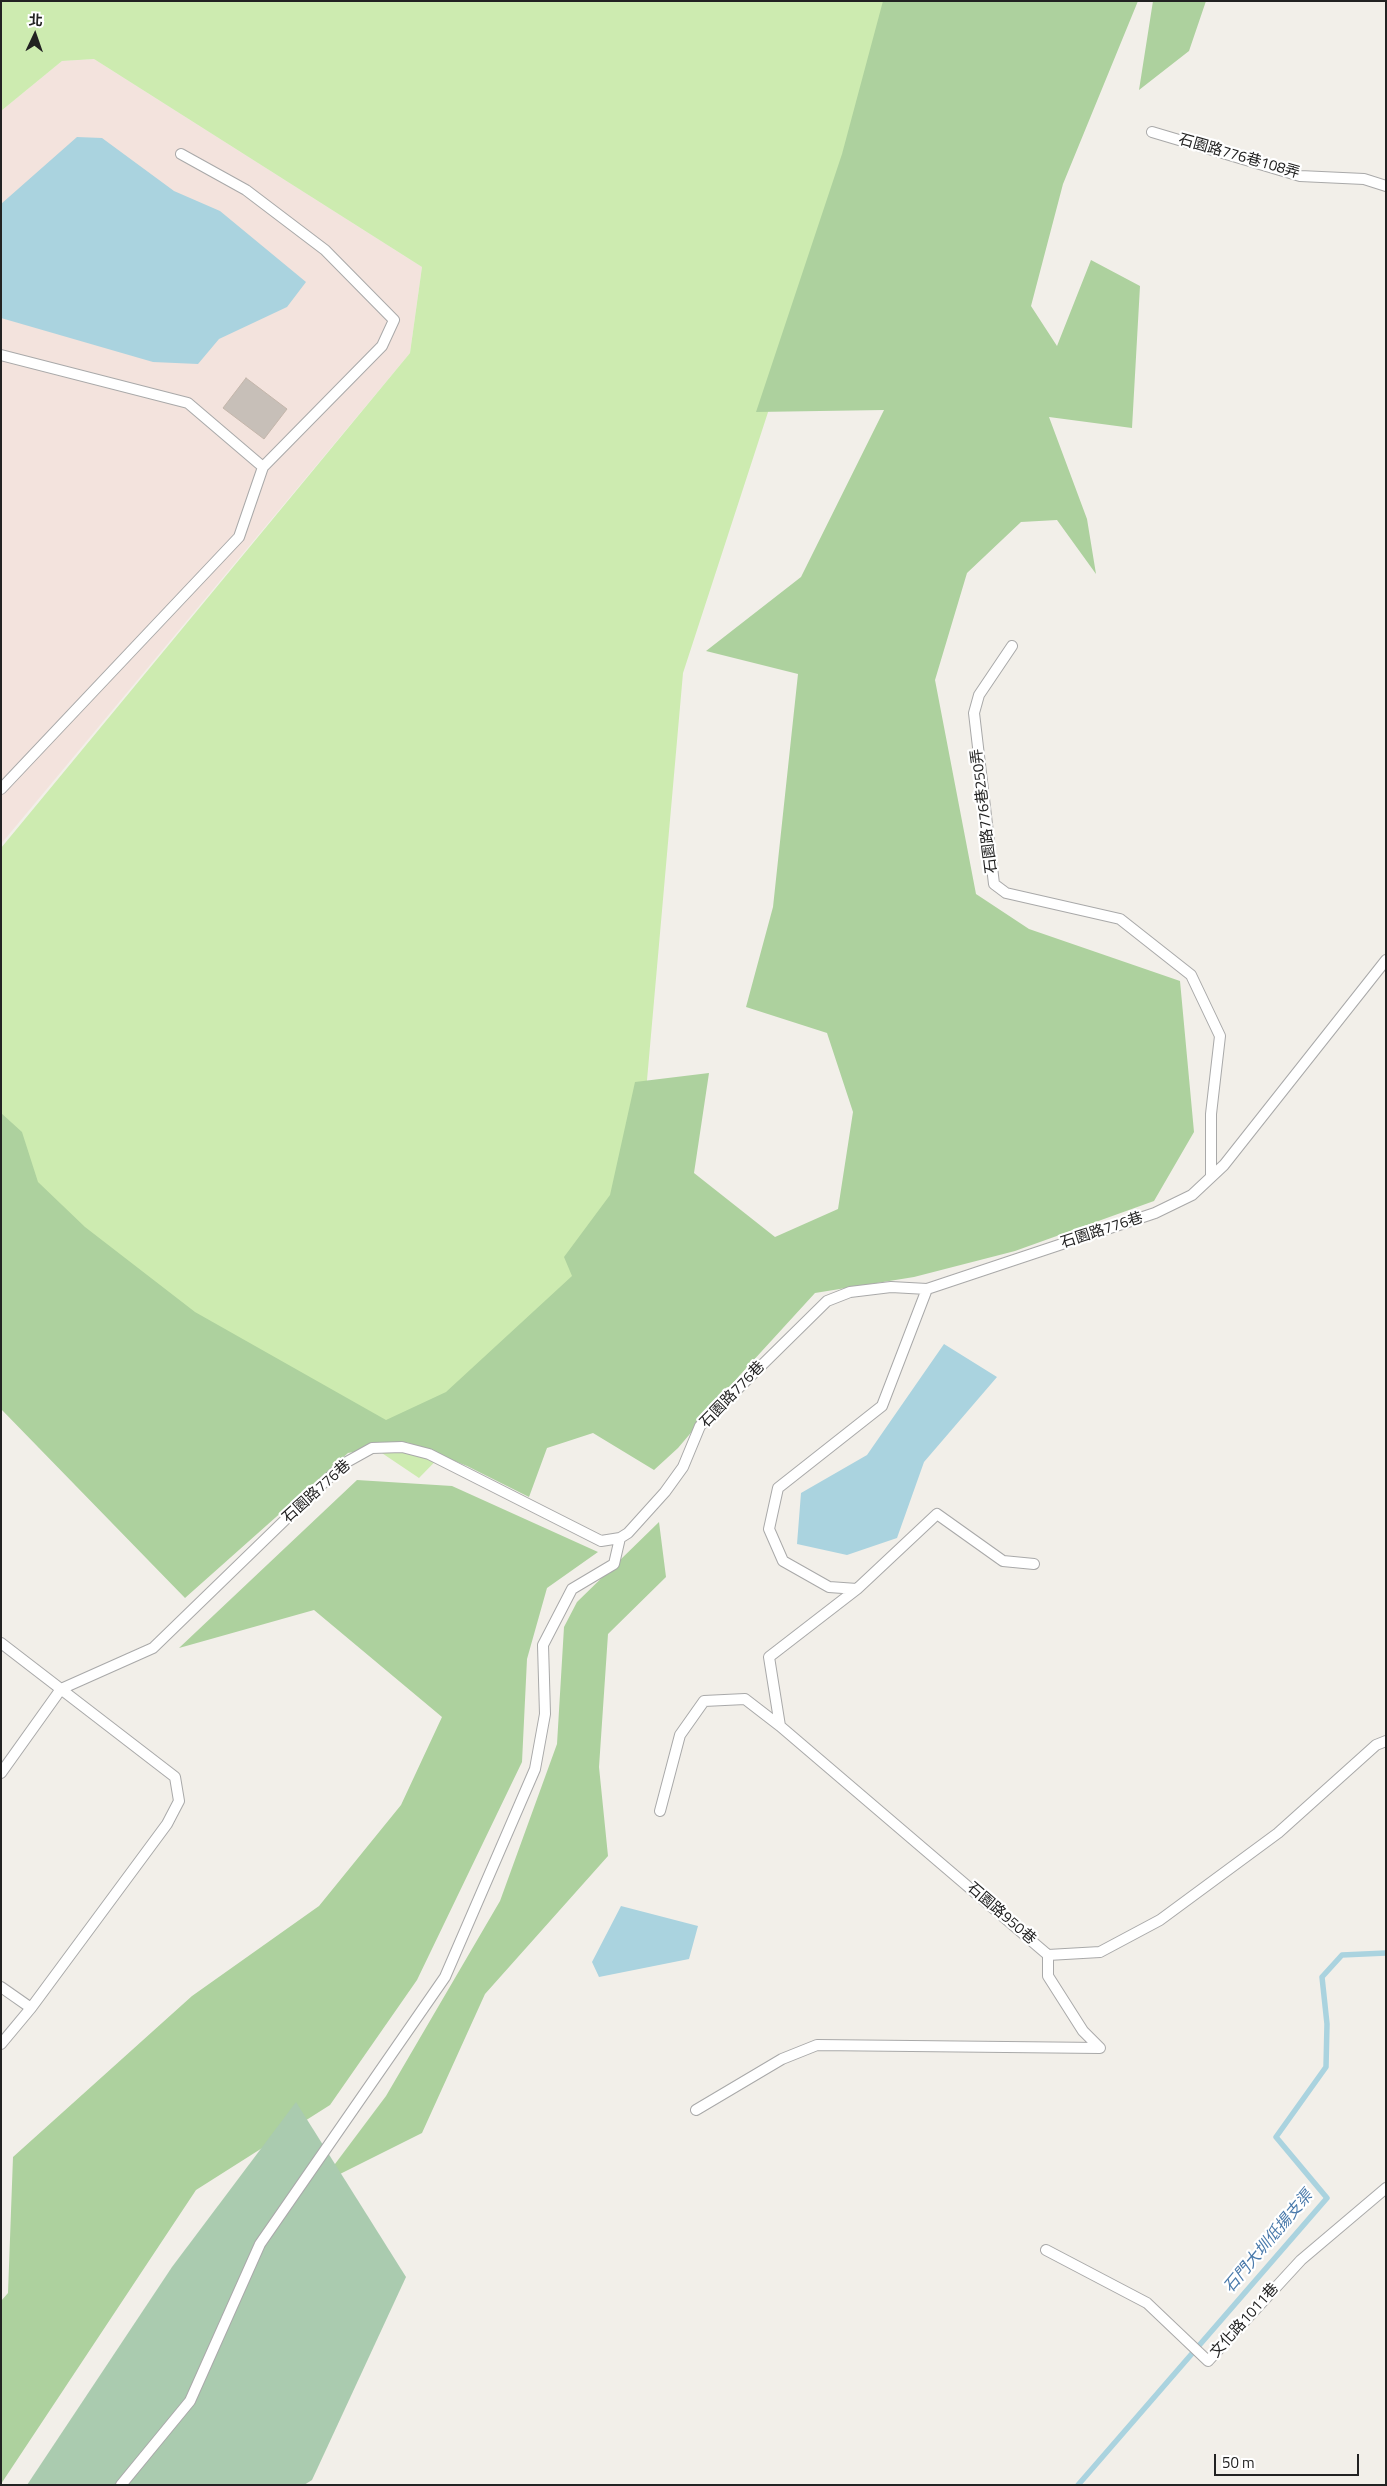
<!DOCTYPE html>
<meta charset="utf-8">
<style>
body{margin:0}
#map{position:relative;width:1387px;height:2486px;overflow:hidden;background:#f2efe9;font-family:"Titillium Web","Noto Sans TC",sans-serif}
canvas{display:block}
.frame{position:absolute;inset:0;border:2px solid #222;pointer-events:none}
.north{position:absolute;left:10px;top:10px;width:50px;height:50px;-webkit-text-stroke:4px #fff;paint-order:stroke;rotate:3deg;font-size:14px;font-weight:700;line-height:20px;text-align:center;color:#222}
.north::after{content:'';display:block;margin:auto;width:18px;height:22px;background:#222;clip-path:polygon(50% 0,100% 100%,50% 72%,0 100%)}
.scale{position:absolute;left:1214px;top:2454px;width:145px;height:22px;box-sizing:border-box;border:2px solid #222;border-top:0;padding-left:6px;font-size:15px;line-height:18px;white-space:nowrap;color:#222;-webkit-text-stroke:4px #fff;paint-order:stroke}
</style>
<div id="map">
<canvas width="1387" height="2486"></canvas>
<div class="frame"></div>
<div class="north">北</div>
<div class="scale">50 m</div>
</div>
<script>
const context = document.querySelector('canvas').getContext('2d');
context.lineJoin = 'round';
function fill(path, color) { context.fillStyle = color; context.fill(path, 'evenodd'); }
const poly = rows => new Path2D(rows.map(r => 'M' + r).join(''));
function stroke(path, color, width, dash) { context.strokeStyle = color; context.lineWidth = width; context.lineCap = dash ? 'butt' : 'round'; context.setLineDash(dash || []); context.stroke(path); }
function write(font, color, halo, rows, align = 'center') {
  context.font = font + ' "Titillium Web","Noto Sans TC",sans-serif'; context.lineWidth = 4.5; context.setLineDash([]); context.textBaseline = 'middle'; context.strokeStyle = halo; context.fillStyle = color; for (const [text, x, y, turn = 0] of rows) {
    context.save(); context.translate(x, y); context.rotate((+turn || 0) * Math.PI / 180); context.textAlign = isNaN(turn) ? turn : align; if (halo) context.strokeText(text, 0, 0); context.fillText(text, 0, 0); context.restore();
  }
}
fill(poly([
 [94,59,422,267,410,353,1,844,1,111,62,61]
]), '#f3e3dd');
fill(poly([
 [1,1,902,1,683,673,631,1261,419,1478,1,1197,1,848,410,353,422,267,94,59,62,61,1,111]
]), '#cdebb0');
fill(poly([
 [883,1,1138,1,1063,184,1031,306,1057,346,1091,260,1140,286,1132,428,1049,417,1087,519,1096,574,1057,520,1021,522,967,573,935,680,976,894,1029,929,1180,981,1194,1132,1154,1201,1015,1251,914,1277,815,1293,740,1375,678,1448,654,1470,593,1433,547,1448,529,1497,467,1466,407,1442,348,1453,185,1598,1,1409,1,1113,22,1132,38,1182,85,1227,195,1312,386,1420,446,1392,572,1276,564,1257,610,1195,635,1082,709,1073,694,1173,775,1237,838,1209,853,1112,827,1033,746,1007,773,907,798,674,706,651,801,577,884,410,756,412,842,154],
 [1153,1,1206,1,1189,51,1139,90],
 [357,1480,452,1486,598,1552,547,1588,527,1659,522,1762,417,1980,330,2105,196,2190,1,2484,1,2301,8,2293,13,2157,192,1996,319,1906,401,1805,442,1717,314,1610,179,1648],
 [659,1522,666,1577,608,1634,599,1767,608,1856,485,1994,422,2133,320,2184,386,2096,500,1901,557,1744,564,1627,577,1602]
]), '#add19e');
fill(poly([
 [296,2102,406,2277,312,2480,304,2485,27,2485,172,2267]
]), '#aacbaf');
fill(poly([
 [77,137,102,138,174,191,220,211,306,282,287,307,219,339,198,364,153,362,1,318,1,204],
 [944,1344,997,1377,924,1462,897,1538,847,1555,797,1544,801,1493,867,1455],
 [621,1906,698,1926,689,1959,599,1977,592,1962]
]), '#aad3df');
stroke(poly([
 [1078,2485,1327,2198,1276,2137,1326,2067,1327,2024,1322,1977,1342,1955,1386,1953]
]), '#aad3df', 5.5);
const building = poly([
 [246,378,287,409,264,439,223,408,246,378]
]);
fill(building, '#c7bfb8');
stroke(building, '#c4b6ab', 1);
const service = poly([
 [1152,132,1300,176,1364,179,1386,186],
 [1,355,188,403,263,467],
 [1012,646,979,695,974,713,994,884,1006,893,1120,919,1191,975,1220,1036,1211,1114,1211,1177],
 [1,789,239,537,263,467,382,346,394,320,325,250,246,190,181,154],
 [927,1289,882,1406,778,1488,769,1529,783,1561,829,1587,857,1589,937,1514,1003,1561,1034,1564],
 [857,1589,769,1657,780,1726,1048,1955,1100,1952,1160,1920,1278,1833,1376,1745,1386,1741],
 [1,1643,175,1777,179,1801,167,1824,31,2008,1,2044],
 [1,1773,61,1689,153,1648,320,1486,345,1463,372,1448,402,1447,429,1454,601,1541,620,1538,628,1533,665,1492,683,1467,700,1426,827,1301,850,1292,891,1287,927,1289,1155,1213,1192,1195,1224,1165,1386,960],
 [660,1811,680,1735,704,1701,745,1699,780,1726],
 [1,1987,31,2008],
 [696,2110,782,2059,817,2045,1100,2048,1083,2031,1048,1976,1048,1955],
 [1046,2250,1147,2303,1208,2361,1301,2260,1386,2188],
 [121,2485,190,2401,260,2244,445,1977,535,1769,545,1714,543,1645,572,1589,614,1564,620,1538]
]);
stroke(service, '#a9a9a9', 12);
stroke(service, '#fff', 10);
write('15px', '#222', '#fff', [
 ["石園路776巷108弄",1239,157,16],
 ["石園路776巷250弄",985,811,-97],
 ["石園路776巷",1102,1231,-18],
 ["石園路776巷",733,1395,-46],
 ["石園路776巷",317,1492,-42],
 ["石園路950巷",1001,1914,41],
 ["文化路1011巷",1245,2321,-48]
]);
write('italic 16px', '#4a7aab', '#fff', [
 ["石門大圳低揚支渠",1269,2242,-50]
]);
</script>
